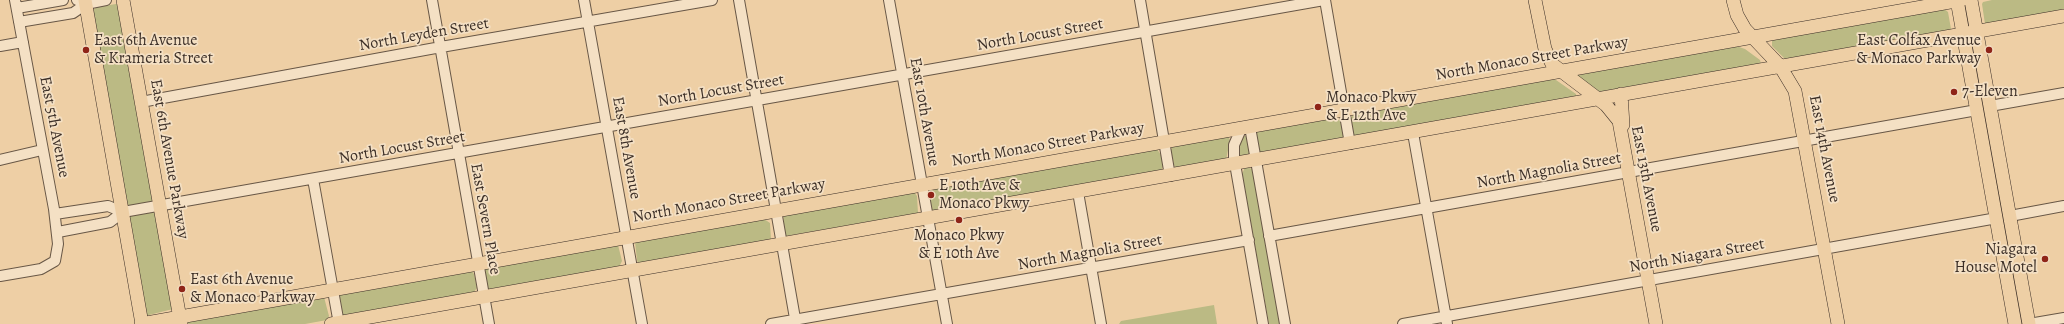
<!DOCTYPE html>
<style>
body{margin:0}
canvas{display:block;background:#eecfa5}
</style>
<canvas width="2064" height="324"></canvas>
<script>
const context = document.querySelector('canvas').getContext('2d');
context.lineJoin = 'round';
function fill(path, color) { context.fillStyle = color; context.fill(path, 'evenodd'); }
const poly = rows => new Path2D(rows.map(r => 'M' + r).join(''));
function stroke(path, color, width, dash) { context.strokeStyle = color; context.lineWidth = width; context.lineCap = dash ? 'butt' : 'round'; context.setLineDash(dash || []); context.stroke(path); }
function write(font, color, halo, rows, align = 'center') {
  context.font = font + ' Alegreya,serif'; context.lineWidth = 3.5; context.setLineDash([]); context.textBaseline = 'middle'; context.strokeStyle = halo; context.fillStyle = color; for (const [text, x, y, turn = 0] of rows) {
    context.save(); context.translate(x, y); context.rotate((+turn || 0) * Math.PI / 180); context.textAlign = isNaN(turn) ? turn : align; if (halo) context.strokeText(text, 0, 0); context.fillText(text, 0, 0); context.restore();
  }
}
fill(poly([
 [1992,0,2064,0,2064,13,1985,24,1982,4,1983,2],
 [116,4,118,5,173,309,145,316,93,10,97,7],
 [1943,8,1948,12,1951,29,1950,31,1786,60,1772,46,1772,41,1775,39],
 [1736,46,1745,49,1760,60,1761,64,1600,95,1577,75],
 [1552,79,1556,80,1576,94,1576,96,1354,136,1353,134,1350,119,1353,115],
 [1335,118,1341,121,1344,138,1261,153,1259,150,1256,131],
 [1228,136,1230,140,1226,160,1175,169,1171,151,1172,146],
 [1244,136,1248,136,1251,155,1241,158,1238,150,1241,140],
 [1157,149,1161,155,1163,166,1161,172,933,212,931,210,929,189],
 [1245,167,1253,169,1281,324,1269,324,1242,174],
 [914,192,917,196,918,213,786,236,785,233,783,215],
 [764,219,770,223,771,240,638,263,637,260,635,242],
 [618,245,622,261,619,267,489,289,487,287,484,272,487,267],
 [471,270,474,274,477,288,474,292,345,316,341,315,338,295],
 [324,297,329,316,327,320,305,324,186,324,187,322],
 [1214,305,1217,324,1119,324,1121,321]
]), '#bbba84');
const minor = poly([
 [77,0,86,4,106,0],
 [432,0,489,324],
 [584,0,642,324],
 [739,0,796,324],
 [889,0,947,324],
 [1140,0,1170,176],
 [1325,0,1350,144],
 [17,8,63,0],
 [19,22,73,13,86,4],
 [0,46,23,42],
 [141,102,441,47,712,0],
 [1990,106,2064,93],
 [1250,127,1285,324],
 [1241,129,1234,145,1234,158,1263,324],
 [1413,133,1447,324],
 [0,160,42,150],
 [313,179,339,324],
 [1078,192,1101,324],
 [55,214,108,206,123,212],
 [2010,216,2064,206],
 [58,232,110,222,123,212,1324,0],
 [1269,236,1977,110],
 [0,276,41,269,55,261,58,244,54,209,15,0],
 [771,324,1249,240],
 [1403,324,1997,218],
 [2029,324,2064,318]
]);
const major = poly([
 [85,0,142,324],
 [123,0,181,324],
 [1535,0,1545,49,1552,64,1606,105,1619,121,1656,324],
 [1733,0,1737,15,1745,29,1780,66,1795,91,1838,324],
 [1957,0,2015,324],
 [1971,0,2029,324],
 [1621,94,1623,125],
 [141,324,1961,0],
 [331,324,2064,16]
]);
stroke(minor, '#685746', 12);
stroke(major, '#3c2f27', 14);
stroke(minor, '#f4e0c4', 10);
stroke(major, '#eecfa5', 13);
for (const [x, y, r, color] of [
 [86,50,4,"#8f2418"],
 [1989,50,4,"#8f2418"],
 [1954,92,4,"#8f2418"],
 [1318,107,4,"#8f2418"],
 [931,195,4,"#8f2418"],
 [959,220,4,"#8f2418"],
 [2045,259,4,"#8f2418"],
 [182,289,4,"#8f2418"]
]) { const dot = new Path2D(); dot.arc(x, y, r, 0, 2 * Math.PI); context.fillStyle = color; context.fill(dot); stroke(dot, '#f4e0c4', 1.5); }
write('16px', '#3c2f27', '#f4e0c4', [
 ["North Leyden Street",424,35,-10],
 ["North Locust Street",1040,35,-10],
 ["North Monaco Street Parkway",1532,59,-10],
 ["North Locust Street",721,91,-10],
 ["East 10th Avenue",924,112,80],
 ["East 5th Avenue",54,127,79],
 ["North Monaco Street Parkway",1048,145,-10],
 ["North Locust Street",402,148,-10],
 ["East 8th Avenue",626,148,80],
 ["East 14th Avenue",1824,149,79],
 ["East 6th Avenue Parkway",169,159,80],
 ["North Magnolia Street",1549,171,-10],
 ["East 13th Avenue",1646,179,79],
 ["North Monaco Street Parkway",729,201,-10],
 ["East Severn Place",485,219,80],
 ["North Magnolia Street",1090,253,-10],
 ["North Niagara Street",1697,256,-10]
]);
write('16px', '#3c2f27', '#f4e0c4', [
 ["East 6th Avenue",94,41],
 ["& Krameria Street",94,59],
 ["East Colfax Avenue",1981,41,"right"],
 ["& Monaco Parkway",1981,59,"right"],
 ["7-Eleven",1962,92],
 ["Monaco Pkwy",1326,98],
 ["& E 12th Ave",1326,116],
 ["E 10th Ave &",939,186],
 ["Monaco Pkwy",939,204],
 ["Monaco Pkwy",959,236,"center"],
 ["& E 10th Ave",959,254,"center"],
 ["Niagara",2037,250,"right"],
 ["House Motel",2037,268,"right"],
 ["East 6th Avenue",190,280],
 ["& Monaco Parkway",190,298]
], 'left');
</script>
